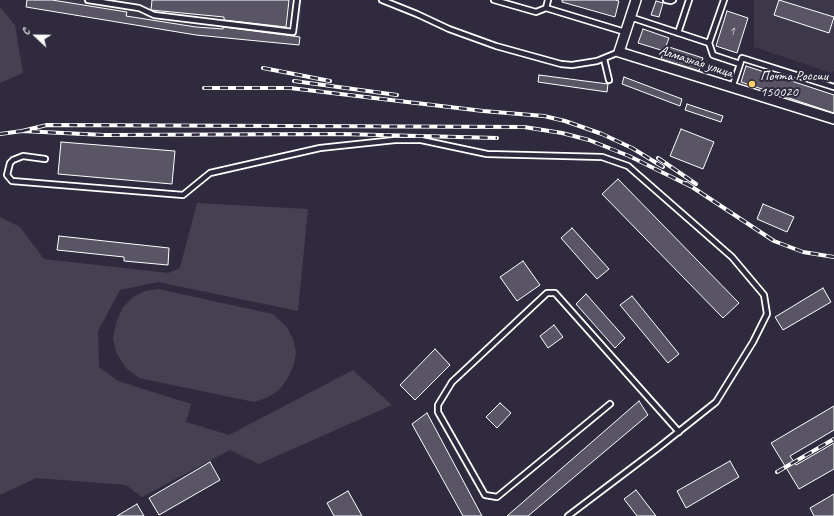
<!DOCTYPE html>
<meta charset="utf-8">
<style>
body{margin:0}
#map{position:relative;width:834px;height:516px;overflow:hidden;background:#2f2a3d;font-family:Caveat,sans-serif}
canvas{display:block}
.north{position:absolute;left:16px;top:16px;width:40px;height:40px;-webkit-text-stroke:3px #2f2a3d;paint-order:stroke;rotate:292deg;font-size:11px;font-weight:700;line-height:16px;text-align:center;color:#fff}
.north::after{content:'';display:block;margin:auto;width:14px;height:18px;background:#fff;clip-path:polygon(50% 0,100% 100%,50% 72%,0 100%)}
</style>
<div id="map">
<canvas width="834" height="516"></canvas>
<div class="north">С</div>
</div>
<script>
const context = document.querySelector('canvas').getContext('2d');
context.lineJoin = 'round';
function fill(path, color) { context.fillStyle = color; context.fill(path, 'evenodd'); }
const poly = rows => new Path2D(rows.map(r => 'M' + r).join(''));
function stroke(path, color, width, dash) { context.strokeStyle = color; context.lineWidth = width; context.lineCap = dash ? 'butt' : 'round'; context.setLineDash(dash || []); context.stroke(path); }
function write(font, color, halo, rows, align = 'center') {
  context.font = font + ' Caveat,sans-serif'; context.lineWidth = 4; context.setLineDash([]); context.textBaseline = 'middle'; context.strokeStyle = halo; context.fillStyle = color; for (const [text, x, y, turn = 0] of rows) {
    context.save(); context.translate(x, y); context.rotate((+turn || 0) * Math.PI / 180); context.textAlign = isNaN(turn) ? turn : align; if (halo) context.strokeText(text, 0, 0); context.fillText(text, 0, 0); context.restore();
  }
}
fill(poly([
 [27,0,302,0,299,45,196,35,125,23],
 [754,0,834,0,834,71,831,73,754,47]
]), '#3c3749');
fill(poly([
 [0,7,15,25,23,73,0,83],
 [197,203,308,209,298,311,158,282,120,290,98,331,99,367,118,381,191,404,186,422,229,435,353,370,392,405,259,464,230,450,142,497,126,485,36,478,0,495,0,217,20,227,44,259,168,273,180,268],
 [158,289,273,314,287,327,293,339,296,352,294,364,288,378,279,390,268,397,254,402,139,378,126,368,117,354,113,339,116,323,123,307,133,297,145,291]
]), '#464152');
const building = poly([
 [27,0,52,0,127,12,126,16,196,27,223,29,223,27,300,37,299,45,196,35,26,7,27,0],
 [152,0,289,0,286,27,224,20,224,17,151,10,152,0],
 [562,0,615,0,619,1,615,17,562,2,562,0],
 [779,0,834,17,829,33,774,15,779,0],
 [656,1,663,3,659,17,651,15,656,1],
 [727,11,748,18,737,53,716,46,727,11],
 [643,29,669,38,666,46,703,58,699,71,661,59,664,51,638,43,643,29],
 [746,66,834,95,834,113,741,82,746,66],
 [539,75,608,84,607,92,538,82,539,75],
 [624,77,682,99,680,106,622,84,624,77],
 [687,104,723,116,721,122,685,110,687,104],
 [681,129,714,142,703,169,670,156,681,129],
 [61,142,175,151,172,184,58,174,61,142],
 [618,179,739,303,723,318,602,194,618,179],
 [763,204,794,217,787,232,757,219,763,204],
 [572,228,609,269,597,279,561,238,572,228],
 [59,236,169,248,168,265,124,261,124,257,57,250,59,236],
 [523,261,540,285,517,301,500,277,523,261],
 [823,288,831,302,783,330,775,317,823,288],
 [586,294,625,338,615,348,576,304,586,294],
 [632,296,679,354,668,363,620,305,632,296],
 [554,325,563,337,548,348,540,336,554,325],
 [435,349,450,365,415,400,400,385,435,349],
 [639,401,648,415,528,516,507,516,639,401],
 [500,403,511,413,497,428,486,417,500,403],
 [834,406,834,430,790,456,796,465,834,443,834,469,799,489,771,443,834,406],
 [427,413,482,516,463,516,412,424,427,413],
 [730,461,739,477,686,508,677,491,730,461],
 [210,462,220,480,159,515,149,498,210,462],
 [636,490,656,516,637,516,624,499,636,490],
 [348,491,362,516,334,516,327,503,348,491],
 [834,494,834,516,814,516,810,508,834,494],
 [137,504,144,516,117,516,137,504]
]);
fill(building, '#595564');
stroke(building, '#fff', 1);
const lane = poly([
 [88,0,139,8,154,15,293,32,297,0],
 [382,0,417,14,449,29,496,46,561,64,572,65,597,61,619,52],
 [494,0,536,12,546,8,625,32],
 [666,0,671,1,673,0],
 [546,8,548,0],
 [630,17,709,43,724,0],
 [678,33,689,0],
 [709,43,713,55,740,64],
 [604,59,609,80],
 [732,88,742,58,834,87],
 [45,159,23,156,13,160,10,163,7,175,12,181,183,195,210,173,320,148,395,140,421,140,487,154,602,157,628,166,732,257,764,295,767,314,753,342,716,402,658,448,568,516],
 [610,404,497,497,485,495,438,412,438,405,452,382,547,293,555,293,679,432]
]);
const street = poly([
 [636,0,619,52,834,119]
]);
stroke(lane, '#fff', 8);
stroke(street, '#fff', 12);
stroke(lane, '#2f2a3d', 4.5);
stroke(street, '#2f2a3d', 9);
const rail = poly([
 [263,68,330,81],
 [294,81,397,95],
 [204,88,290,88,483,111,544,116,565,121,602,134,632,148,663,167],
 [22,131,47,125,524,127,562,133,589,140,629,156,690,186],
 [0,134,22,131,104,135,341,134,497,138],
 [658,158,696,184],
 [686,183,774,241,803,252,834,257],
 [777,472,834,439]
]);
stroke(rail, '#fff', 4);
stroke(rail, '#2f2a3d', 2.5, [8]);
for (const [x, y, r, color] of [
 [752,84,4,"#ffd166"]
]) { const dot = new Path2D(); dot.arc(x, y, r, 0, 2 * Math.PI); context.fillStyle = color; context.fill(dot); stroke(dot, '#2f2a3d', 1.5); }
write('12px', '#d6d4d8', null, [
 ["1",732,32]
]);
write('14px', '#fff', '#2f2a3d', [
 ["Алмазная улица",696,62,18]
]);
write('14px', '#fff', '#2f2a3d', [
 ["Почта России",760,76],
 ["150020",760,92]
], 'left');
</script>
